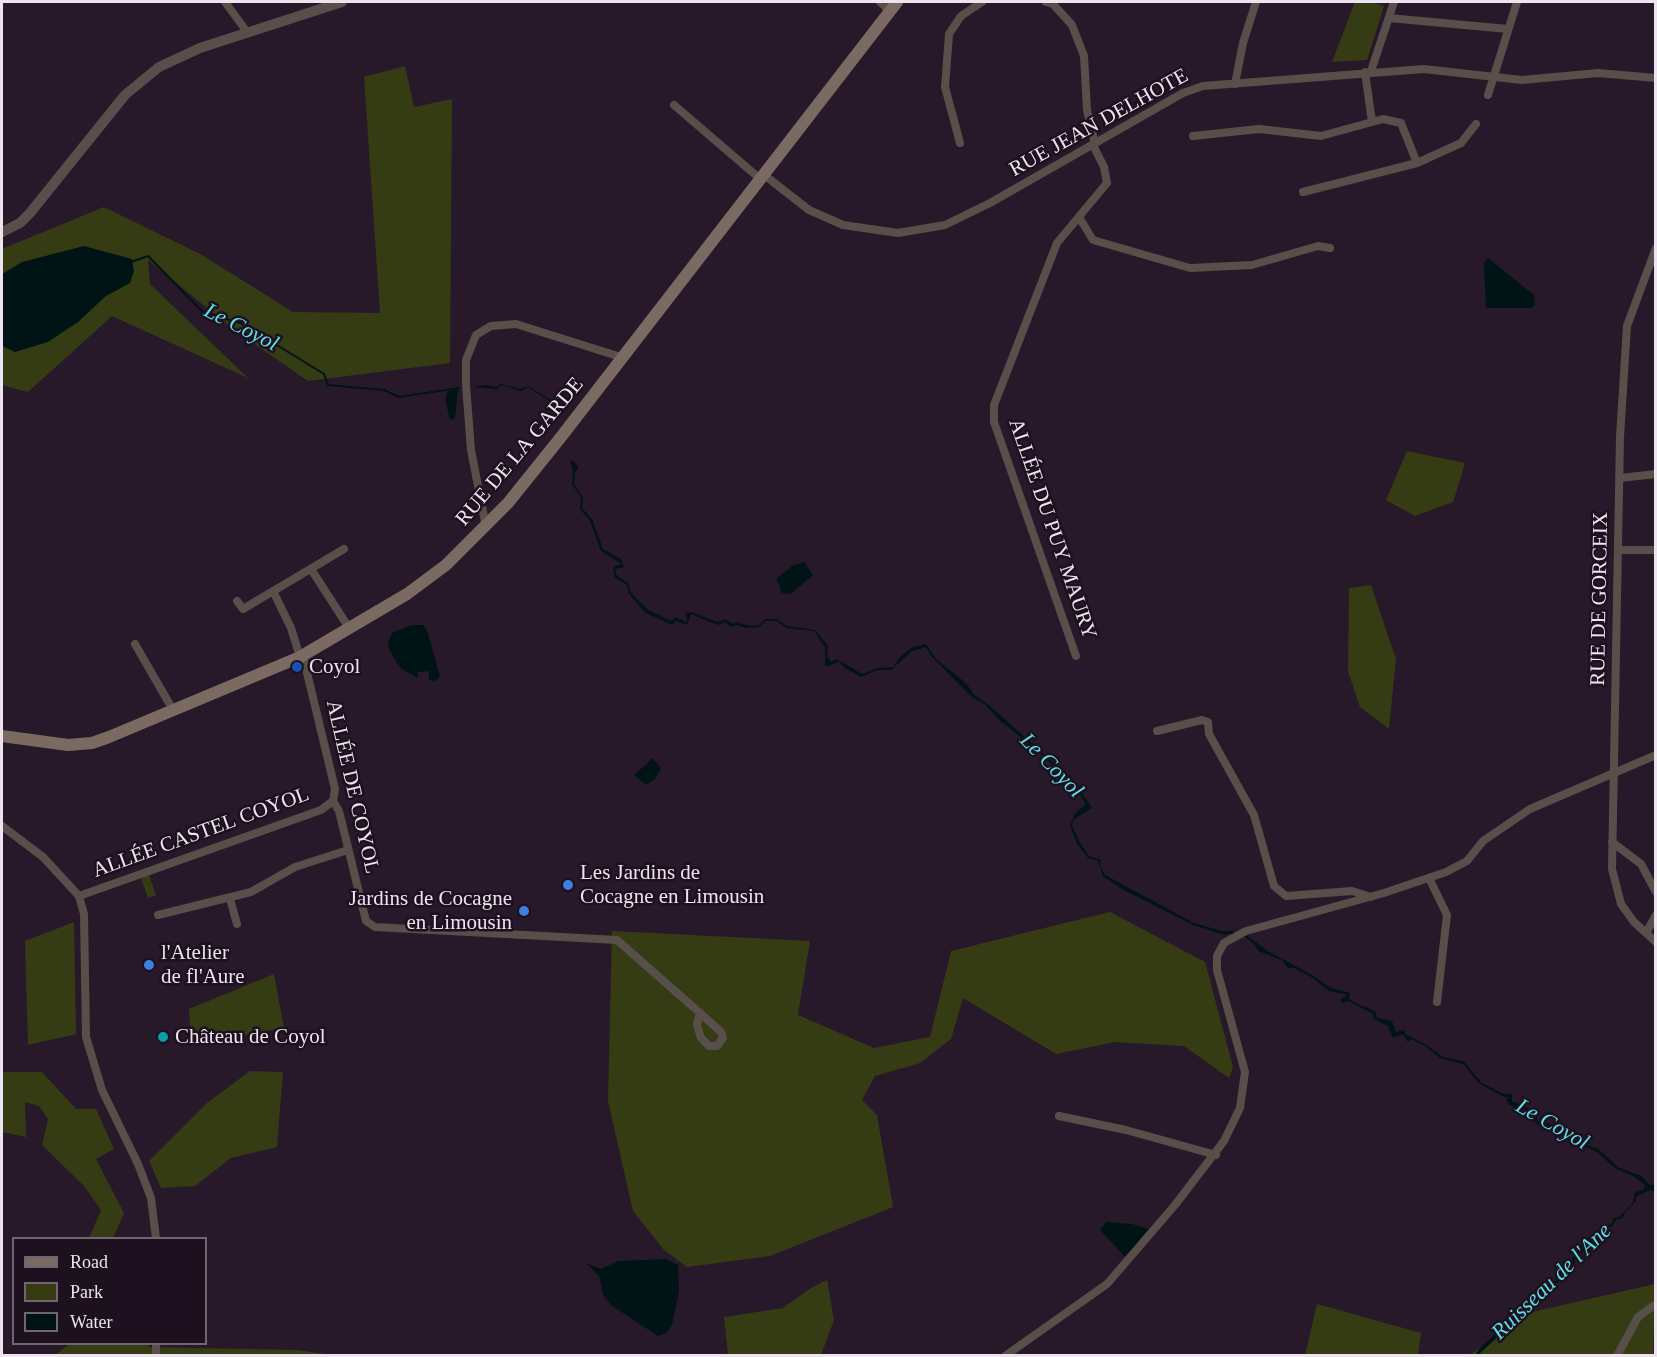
<!DOCTYPE html>
<meta charset="utf-8">
<style>
body{margin:0}
#map{position:relative;width:1657px;height:1357px;overflow:hidden;background:#271929;font-family:Georgia,serif}
canvas{display:block}
.frame{position:absolute;inset:0;border:3px solid #eee4ef;pointer-events:none}
.legend{position:absolute;left:12px;top:1237px;width:195px;height:108px;box-sizing:border-box;background:#1d101f;border:2px solid #716572;margin:0;padding:8px 10px;list-style:none;font-size:18px;color:#eee4ef}
.legend li{display:flex;align-items:center;gap:12px;height:30px}
.legend b{width:30px;border:2px solid #716572}
</style>
<div id="map">
<canvas width="1657" height="1357"></canvas>
<div class="frame"></div>
<ul class="legend">
<li><b style="height:8px;background:#7a6a61"></b>Road</li>
<li><b style="height:16px;background:#353c14"></b>Park</li>
<li><b style="height:16px;background:#001415"></b>Water</li>
</ul>
</div>
<script>
const context = document.querySelector('canvas').getContext('2d');
context.lineJoin = 'round';
function fill(path, color) { context.fillStyle = color; context.fill(path, 'evenodd'); }
const poly = rows => new Path2D(rows.map(r => 'M' + r).join(''));
function stroke(path, color, width, dash) { context.strokeStyle = color; context.lineWidth = width; context.lineCap = dash ? 'butt' : 'round'; context.setLineDash(dash || []); context.stroke(path); }
function write(font, color, halo, rows, align = 'center') {
  context.font = font + ' Georgia,serif'; context.lineWidth = 5; context.setLineDash([]); context.textBaseline = 'middle'; context.strokeStyle = halo; context.fillStyle = color; for (const [text, x, y, turn = 0] of rows) {
    context.save(); context.translate(x, y); context.rotate((+turn || 0) * Math.PI / 180); context.textAlign = isNaN(turn) ? turn : align; if (halo) context.strokeText(text, 0, 0); context.fillText(text, 0, 0); context.restore();
  }
}
fill(poly([
 [1355,2,1372,2,1384,6,1367,60,1332,62],
 [405,66,414,107,452,99,450,363,308,381,233,329,148,260,150,284,248,378,112,316,28,392,2,385,2,249,104,207,202,255,293,312,380,313,364,77],
 [1407,451,1465,463,1453,502,1415,516,1386,500],
 [1371,585,1396,659,1389,729,1360,707,1348,671,1349,588],
 [149,875,156,895,148,898,141,878],
 [1110,912,1205,962,1233,1067,1229,1078,1184,1046,1115,1042,1056,1054,963,998,951,1039,920,1063,875,1076,862,1100,877,1115,893,1207,770,1256,687,1267,664,1250,633,1211,608,1101,612,931,810,941,798,1015,874,1048,930,1037,951,951],
 [74,922,76,1034,28,1045,25,941],
 [274,974,284,1028,191,1044,189,1009],
 [250,1071,283,1072,277,1147,231,1158,195,1186,161,1188,149,1161,207,1103],
 [2,1072,42,1072,76,1109,96,1109,114,1149,96,1159,124,1213,113,1238,89,1238,101,1210,84,1186,42,1145,48,1119,39,1106,25,1102,26,1137,2,1132],
 [827,1280,834,1320,821,1355,728,1355,724,1317,783,1308,811,1288],
 [1655,1284,1653,1355,1468,1356,1532,1312],
 [1317,1304,1421,1333,1418,1355,1305,1355],
 [69,1344,149,1344,149,1347,297,1350,333,1355,54,1356]
]), '#353c14');
fill(poly([
 [84,246,132,259,134,271,130,283,106,296,78,322,48,342,15,352,2,346,2,274,22,262],
 [1488,258,1534,295,1535,305,1531,308,1486,308,1484,263],
 [501,384,520,389,528,386,553,401,556,413,551,402,528,387,521,391,502,385,497,389,473,387,485,385,497,387],
 [458,389,455,418,450,420,445,399,448,391],
 [572,460,579,467,575,473,574,484,583,498,582,508,592,519,603,549,621,559,624,567,615,569,617,576,628,583,631,593,648,610,672,621,675,617,687,622,686,613,691,612,717,622,726,619,732,624,736,622,750,626,759,625,765,619,777,619,787,626,815,630,828,646,827,656,831,662,837,659,862,674,877,668,893,667,901,656,913,647,926,644,936,659,967,684,973,694,990,706,1074,781,1092,808,1073,820,1072,825,1080,843,1089,856,1101,860,1100,865,1105,875,1194,923,1225,932,1238,929,1225,935,1193,925,1120,888,1103,876,1098,861,1088,858,1077,844,1070,826,1075,813,1086,804,1072,783,1037,750,998,719,986,705,972,697,931,656,926,647,912,651,891,670,877,670,861,677,845,668,839,661,829,666,825,665,825,647,814,631,786,628,777,621,766,621,759,627,745,628,737,625,731,627,725,622,718,625,691,614,687,625,676,621,672,625,646,613,629,594,626,584,615,578,613,567,622,564,601,551,590,521,580,509,581,498,572,484,573,469,570,463],
 [804,562,813,575,791,594,782,593,776,579,792,566],
 [411,625,423,625,427,630,440,677,435,681,429,680,429,671,418,672,418,678,400,668,389,649,388,642,392,633],
 [653,758,661,769,656,778,646,785,634,775],
 [1245,934,1268,951,1312,975,1331,988,1350,993,1349,999,1353,1002,1375,1011,1377,1018,1392,1021,1396,1032,1404,1030,1406,1035,1425,1044,1443,1057,1463,1061,1482,1083,1504,1094,1512,1094,1512,1101,1535,1111,1538,1121,1566,1128,1567,1134,1576,1136,1581,1143,1598,1149,1618,1167,1641,1176,1651,1186,1655,1183,1655,1192,1650,1190,1636,1197,1636,1201,1625,1212,1623,1218,1616,1220,1613,1225,1586,1248,1575,1260,1573,1268,1568,1272,1559,1273,1560,1281,1533,1303,1526,1306,1503,1332,1478,1355,1475,1355,1479,1349,1516,1315,1522,1303,1528,1303,1550,1282,1556,1281,1556,1273,1572,1266,1573,1256,1577,1257,1592,1239,1612,1223,1613,1218,1619,1217,1629,1207,1633,1202,1635,1192,1643,1190,1645,1185,1633,1176,1616,1169,1597,1152,1563,1136,1563,1131,1539,1126,1535,1122,1533,1113,1509,1105,1506,1099,1508,1099,1509,1097,1506,1098,1480,1084,1466,1065,1440,1058,1424,1045,1410,1039,1408,1042,1403,1034,1393,1038,1388,1026,1374,1019,1373,1014,1348,1001,1342,1003,1341,999,1348,995,1329,991,1311,977,1294,968,1288,968,1282,960,1258,951,1255,945,1243,935],
 [1106,1222,1132,1224,1149,1229,1126,1258,1100,1230],
 [665,1259,678,1265,679,1291,672,1325,667,1333,658,1336,611,1305,603,1295,599,1276,586,1263,601,1269,618,1261]
]), '#001415');
stroke(poly([
 [131,262,148,256,204,313,241,323,324,374,328,385,384,390,399,397,459,388],
 [1223,932,1235,934],
 [1464,1063,1477,1080]
]), '#001415', 2);
stroke(poly([
 [225,2,247,32],
 [880,2,889,10],
 [1046,2,1053,4,1072,25,1084,56,1087,110,1095,144],
 [1389,18,1508,29],
 [1371,71,1394,2],
 [1365,72,1372,122],
 [1235,84,1243,43,1256,2],
 [1488,95,1517,2],
 [674,105,759,178],
 [1193,136,1259,129,1321,136,1383,119,1401,123,1417,163],
 [960,143,945,87,949,34,961,16,982,2],
 [763,174,809,210,843,225,898,233,945,225,990,203,1183,93,1203,86,1424,69,1522,80,1598,73,1656,78],
 [1303,192,1417,163,1461,143,1476,124],
 [1079,217,1093,240,1190,268,1252,265,1318,246,1330,248],
 [1656,248,1627,326,1620,437,1612,869,1621,904,1634,922,1656,942],
 [1620,478,1656,474],
 [486,527,471,450,466,385,466,360,476,335,491,326,516,324,624,358],
 [1620,550,1656,550],
 [311,569,349,628],
 [273,591,291,628,300,657],
 [237,601,243,609,344,549],
 [135,644,173,710],
 [303,656,335,789,333,801,339,811,366,921,375,927,617,940,700,1013,721,1032,723,1038,717,1046,709,1046,701,1038,697,1025,700,1013],
 [1076,656,994,422,994,405,1057,243,1107,183,1104,167,1093,145],
 [1157,731,1202,720,1208,722,1209,734,1254,815,1274,886,1286,896,1352,891,1371,897],
 [2,826,43,857,79,896,84,914,86,1037,102,1090,138,1164,151,1198,156,1238],
 [1612,842,1641,864,1656,892],
 [1429,878,1447,915,1437,1002],
 [79,896,321,810,333,801],
 [230,899,237,924],
 [158,915,251,892,295,867,348,850],
 [1646,933,1656,915],
 [1059,1116,1126,1130,1216,1155],
 [156,1356,156,1344],
 [1005,1356,1107,1284,1175,1205,1224,1141,1240,1108,1245,1072,1217,970,1217,956,1224,943,1246,931,1384,893,1446,872,1467,861,1483,841,1530,809,1656,755],
 [1617,1356,1638,1317,1656,1304]
]), '#594f4a', 8);
stroke(poly([
 [2,232,20,223,30,213,125,95,159,67,200,48,342,2]
]), '#594f4a', 10);
stroke(poly([
 [2,736,68,745,92,743,109,737,300,657,407,594,446,565,508,503,561,437,897,2]
]), '#7a6a61', 12);
for (const [x, y, r, color] of [
 [297,667,6,"#1a4fb4"],
 [568,885,6,"#3f7fe0"],
 [524,911,6,"#3f7fe0"],
 [149,965,6,"#3f7fe0"],
 [163,1037,6,"#0f9aa8"]
]) { const dot = new Path2D(); dot.arc(x, y, r, 0, 2 * Math.PI); context.fillStyle = color; context.fill(dot); stroke(dot, '#1d101f', 2); }
write('21px', '#eee4ef', '#1d101f', [
 ["RUE JEAN DELHOTE",1099,123,-29],
 ["RUE DE LA GARDE",520,452,-50],
 ["ALLÉE DU PUY MAURY",1052,529,71],
 ["RUE DE GORCEIX",1600,599,-89],
 ["ALLÉE DE COYOL",352,787,77],
 ["ALLÉE CASTEL COYOL",201,833,-20]
]);
write('21px', '#eee4ef', '#1d101f', [
 ["Coyol",309,667],
 ["Les Jardins de",580,873],
 ["Cocagne en Limousin",580,897],
 ["Jardins de Cocagne",512,899,"right"],
 ["en Limousin",512,923,"right"],
 ["l'Atelier",161,953],
 ["de fl'Aure",161,977],
 ["Château de Coyol",175,1037]
], 'left');
write('italic 22px', '#5be0e6', '#1d101f', [
 ["Le Coyol",241,328,27],
 ["Le Coyol",1051,766,46],
 ["Le Coyol",1552,1125,30],
 ["Ruisseau de l'Ane",1552,1282,-44]
]);
</script>
